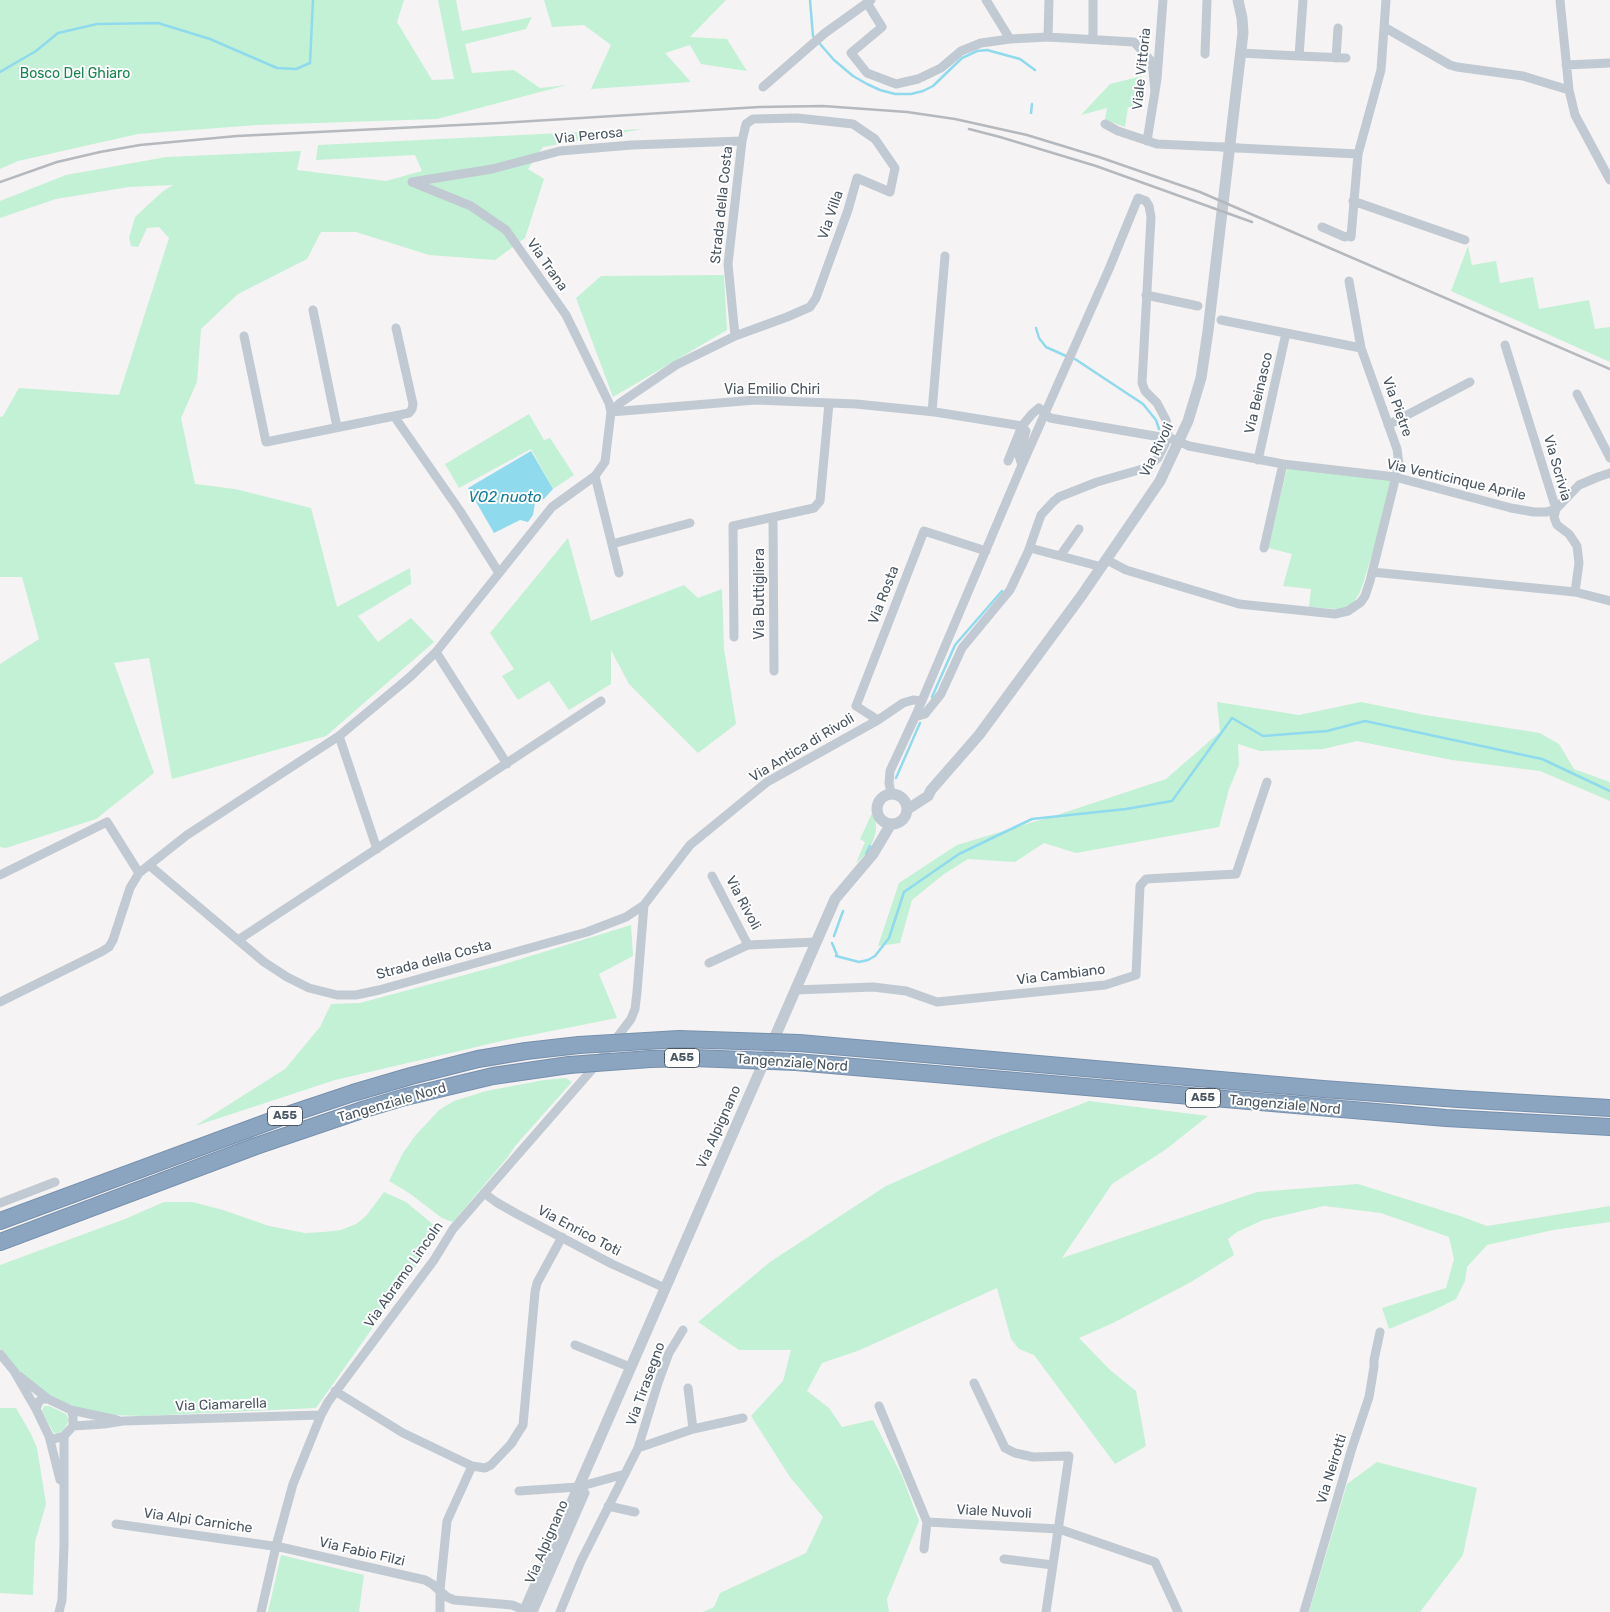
<!DOCTYPE html>
<style>
body{margin:0}
canvas{display:block;background:#f5f3f3}
</style>
<canvas width="1610" height="1612"></canvas>
<script>
const context = document.querySelector('canvas').getContext('2d');
context.lineJoin = 'round';
function fill(path, color) { context.fillStyle = color; context.fill(path, 'evenodd'); }
const poly = rows => new Path2D(rows.map(r => 'M' + r).join(''));
function stroke(path, color, width, dash) { context.strokeStyle = color; context.lineWidth = width; context.lineCap = dash ? 'butt' : 'round'; context.setLineDash(dash || []); context.stroke(path); }
function write(font, color, halo, rows, align = 'center') {
  context.font = font + ' Rubik,sans-serif'; context.lineWidth = 4; context.setLineDash([]); context.textBaseline = 'middle'; context.strokeStyle = halo; context.fillStyle = color; for (const [text, x, y, turn = 0] of rows) {
    context.save(); context.translate(x, y); context.rotate((+turn || 0) * Math.PI / 180); context.textAlign = isNaN(turn) ? turn : align; if (halo) context.strokeText(text, 0, 0); context.fillText(text, 0, 0); context.restore();
  }
}
fill(poly([
 [0,0,404,0,397,22,432,80,454,79,438,0,456,0,462,31,532,17,526,29,465,44,472,73,514,70,540,88,567,85,437,119,257,125,138,134,18,161,0,169],
 [544,0,726,0,690,37,727,39,747,71,701,64,690,45,665,53,691,82,591,89,611,45,584,25,552,27],
 [1142,76,1143,109,1128,107,1125,127,1105,120,1107,108,1081,115,1110,84],
 [643,129,543,147,528,169,544,179,525,238,495,260,429,255,356,232,321,232,307,259,238,294,201,329,197,382,181,418,195,484,235,489,311,508,337,607,410,568,411,584,358,616,378,642,411,618,434,642,326,736,172,779,149,658,114,663,154,773,96,819,6,848,0,847,0,664,39,639,22,577,0,577,0,417,3,416,19,388,119,395,169,238,159,227,147,228,138,247,131,246,129,238,135,217,162,192,173,185,129,187,56,199,0,218,0,201,66,175,166,157,301,151,297,170,386,181,422,171,415,155,316,160,318,145],
 [1468,246,1472,265,1496,261,1500,283,1533,277,1539,309,1589,300,1595,329,1610,327,1610,362,1451,291],
 [724,275,727,330,613,397,576,298,601,276],
 [529,414,544,440,550,438,574,475,553,489,531,449,459,488,445,464],
 [1288,465,1395,477,1363,584,1359,594,1353,603,1347,607,1336,609,1309,607,1311,589,1283,586,1292,554,1268,548],
 [568,538,591,621,684,585,698,598,722,589,724,649,736,724,698,753,629,684,611,650,611,684,569,710,549,681,518,700,502,676,514,669,490,633],
 [1217,702,1299,715,1361,702,1425,715,1540,733,1559,744,1574,769,1610,782,1610,801,1540,771,1452,760,1357,741,1323,749,1260,751,1238,744,1239,765,1229,789,1219,827,1076,853,1044,843,1015,862,968,859,944,874,912,900,900,943,878,946,899,883,957,845,1060,814,1166,779,1220,732],
 [873,811,876,822,876,831,874,838,869,851,856,863,865,842,860,839],
 [631,925,633,956,599,974,617,1018,506,1040,335,1080,195,1126,285,1069,320,1027,331,1004,360,1003,498,966],
 [566,1078,572,1082,515,1146,507,1158,453,1222,442,1218,409,1193,389,1181,403,1153,415,1136,439,1110,454,1101,486,1091,544,1080],
 [1089,1101,1208,1116,1165,1150,1112,1184,1062,1258,1257,1192,1358,1184,1463,1217,1487,1226,1610,1206,1610,1222,1553,1230,1487,1245,1467,1267,1465,1281,1456,1299,1430,1312,1389,1329,1382,1308,1446,1288,1454,1259,1449,1237,1381,1213,1324,1206,1263,1220,1237,1232,1228,1239,1234,1255,1191,1282,1113,1323,1079,1338,1110,1370,1136,1391,1146,1446,1115,1464,1034,1355,1019,1349,1011,1339,997,1288,860,1350,822,1363,807,1391,829,1408,842,1427,873,1420,902,1476,919,1521,887,1599,889,1612,703,1612,714,1607,720,1593,806,1553,823,1517,790,1477,751,1416,783,1381,791,1350,739,1350,698,1322,770,1262,886,1186,996,1137],
 [384,1192,406,1202,441,1231,316,1408,142,1416,112,1415,69,1405,54,1398,31,1382,17,1369,0,1348,0,1265,125,1219,164,1202,192,1202,223,1210,269,1226,305,1233,324,1232,341,1230,356,1224,366,1216],
 [44,1406,49,1406,66,1414,69,1420,63,1431,56,1434,53,1432,42,1411],
 [0,1408,16,1408,31,1434,37,1448,46,1504,35,1542,33,1595,0,1593],
 [1377,1462,1477,1488,1463,1555,1420,1612,1309,1612,1347,1484],
 [281,1555,364,1575,359,1612,268,1612]
]), '#c3f1d5');
fill(poly([
 [531,451,553,489,544,499,535,503,533,515,528,522,520,520,494,533,468,488]
]), '#90daee');
stroke(poly([
 [810,0,813,36,834,60,853,76,867,84,880,90,895,94,911,94,923,91,933,86,962,58,977,51,987,50,1020,59,1035,70],
 [0,72,36,51,58,33,97,24,158,23,210,39,277,68,296,69,310,63,313,0],
 [1031,113,1032,104],
 [1036,328,1039,338,1046,347,1066,356],
 [1075,359,1143,404,1156,420,1159,429],
 [932,697,955,645,1002,591],
 [896,778,920,723],
 [866,854,870,846],
 [834,936,843,911],
 [832,943,837,955,836,956,859,962,868,960,875,956,889,938,904,892,959,854,1032,819,1126,809,1172,801,1232,718,1263,736,1327,731,1365,721,1542,759,1610,791]
]), '#90daee', 2.5);
const motorway = poly([
 [799,1043,1323,1089,1458,1099,1610,1108],
 [796,1062,1446,1118,1610,1127],
 [0,1221,287,1115,353,1093,411,1076,478,1059,526,1051,579,1045],
 [0,1242,256,1146,365,1109,405,1097,493,1076,569,1065]
]);
stroke(motorway, '#7690ad', 18);
stroke(poly([
 [986,0,1010,39],
 [1093,0,1093,39],
 [1560,0,1569,90,1575,115,1610,180],
 [867,3,882,27,851,53,867,73,896,84,918,79,941,68,961,51,981,43,1010,39,1048,37,1134,42,1152,62,1155,91],
 [1384,27,1450,65,1457,67,1523,76,1569,90],
 [1048,37,1049,0],
 [1240,53,1299,56,1303,0],
 [1205,54,1207,0],
 [1299,56,1346,58],
 [1336,58,1338,28],
 [1566,65,1610,63],
 [763,87,825,33,871,0],
 [1105,124,1118,131,1157,144,1222,147],
 [1147,141,1157,79,1163,0],
 [1238,148,1358,154],
 [412,182,492,169,560,151,632,145,742,141],
 [412,182,471,206,506,230,566,315,609,403,611,412],
 [1353,201,1465,240],
 [1322,227,1345,237,1351,235],
 [1351,237,1358,154,1381,70,1386,0],
 [1146,295,1198,306],
 [313,310,337,427],
 [1221,320,1286,333],
 [244,336,266,442,409,413,412,409,413,404,396,328],
 [1505,345,1556,509,1554,517,1557,525,1569,534,1577,546,1579,563,1575,592],
 [1577,394,1610,458],
 [611,412,755,400,856,404,935,412,1022,426],
 [932,412,945,256],
 [394,416,460,511,499,573],
 [1388,425,1470,382],
 [1022,426,1026,431,1019,456,1022,465],
 [1189,446,1283,464,1395,477,1511,508,1534,512,1546,512,1556,509,1579,485,1598,477,1610,473],
 [1258,460,1286,333,1361,348],
 [1008,461,1022,426,1032,414,1039,408,1050,418,1172,439],
 [595,476,619,573],
 [773,518,774,671],
 [612,544,690,523],
 [1030,548,1102,567],
 [1264,548,1283,464],
 [1060,556,1079,529],
 [1107,560,1126,570,1239,604,1335,614,1348,611,1361,602,1365,596,1370,581,1399,464,1397,449,1361,348,1349,281],
 [1372,572,1575,592,1610,601],
 [734,637,733,526,814,508,820,501,829,403],
 [436,652,507,764],
 [878,720,856,706,924,531,986,551],
 [339,736,377,849],
 [891,793,889,783,890,771,915,717,1022,465,1109,269,1138,198,1146,201,1149,206,1151,217,1142,383,1145,391,1157,403,1166,420,1168,432,1165,444,1158,458,1146,468,1097,482,1059,497,1053,502,1041,515,1028,552,1010,590,962,648,941,694,925,714,915,717],
 [149,865,264,962,287,977,309,988,337,995,356,995,379,990,587,932,626,917,644,905],
 [0,875,107,822,139,873],
 [712,876,748,945,816,942],
 [238,940,601,701],
 [709,963,748,945],
 [795,990,873,987,906,991,937,1002,1105,985,1136,975,1140,886,1146,879,1236,874,1267,782],
 [0,1002,101,952,109,947,113,940,130,888,139,873,187,835,339,736,410,677,436,652,552,507,595,476,605,462,611,412,620,403,676,365,729,339,735,336,787,317,810,307,816,298,848,210,857,178,890,192,895,168,875,139,853,124,797,118,753,119,746,124,742,141,728,264,735,336],
 [484,1193,496,1202,517,1214,612,1264,665,1288],
 [0,1203,55,1182],
 [575,1345,630,1367],
 [0,1354,14,1371,36,1409],
 [19,1376,48,1399],
 [974,1383,1005,1448,1015,1453,1033,1457,1069,1456,1046,1612],
 [688,1388,693,1429],
 [335,1391,403,1433,472,1466,485,1468,491,1465,511,1444,523,1425,535,1292,537,1283,562,1237],
 [43,1399,48,1399,71,1410,73,1416,73,1426,64,1436,54,1439,49,1436,36,1409,39,1401,43,1399],
 [879,1406,927,1522,1059,1529,1155,1562,1178,1612],
 [71,1410,117,1420],
 [73,1426,104,1424,123,1421,321,1415],
 [49,1436,60,1480],
 [638,1448,693,1429,743,1418],
 [519,1491,578,1487,625,1474],
 [608,1506,635,1512],
 [116,1524,280,1547,425,1580,432,1584,447,1597,454,1600,512,1605,524,1610],
 [924,1549,927,1522],
 [1004,1559,1053,1565],
 [59,1612,62,1600,64,1545,64,1436],
 [261,1612,276,1546,293,1484,321,1415,328,1402,434,1260,453,1229,596,1065,631,1019,635,1009,637,992,644,905,690,845,767,782,878,720,903,703,913,700,922,701],
 [440,1612,440,1590,447,1521,472,1466],
 [533,1612,585,1493,578,1487],
 [560,1612,581,1561,638,1448,658,1383,669,1353,683,1330],
 [1304,1612,1352,1448,1369,1397,1374,1367,1374,1360,1380,1332]
]), '#c1cad2', 9);
stroke(poly([
 '877 809a15 15 0 1 1 30 0a15 15 0 1 1-30 0Z',
 [908,809,928,796,931,790,979,735,1082,595,1160,481,1188,421,1201,378,1208,331,1243,33,1242,18,1238,0],
 [524,1612,835,899,873,854,891,824]
]), '#c1cad2', 11);
stroke(motorway, '#8ba5c1', 16);
stroke(poly([
 [969,129,1000,137,1096,166,1252,222],
 [0,182,57,162,100,152,140,145,237,136,500,123,759,107,823,106,907,112,955,119,1027,135,1099,157,1200,192,1610,369]
]), '#b5b8bd', 2.5);
const motorwayBridge = poly([
 [579,1045,679,1039,799,1043],
 [569,1065,650,1059,694,1058,796,1062]
]);
stroke(motorwayBridge, '#7690ad', 18, []);
stroke(poly([
 [1222,147,1238,148],
 [1173,439,1189,446]
]), '#c1cad2', 9);
stroke(motorwayBridge, '#8ba5c1', 16);
for (const [x, y, w] of [
 [682,1058,35],
 [1203,1098,35],
 [285,1116,35]
]) { const box = new Path2D(); box.roundRect(x - w / 2, y - 9.5, w, 19, 4); context.fillStyle = '#fff'; context.fill(box); stroke(box, '#4a5661', 1); }
write('bold 12px', '#4a5661', null, [
 ["A55",682,1058],
 ["A55",1203,1098],
 ["A55",285,1116]
]);
write('14px', '#4a5661', '#fff', [
 ["Viale Vittoria",1142,69,-84],
 ["Via Perosa",589,136,-6],
 ["Strada della Costa",722,205,-84],
 ["Via Villa",831,215,-71],
 ["Via Trana",547,265,55],
 ["Via Emilio Chiri",772,390],
 ["Via Beinasco",1259,393,-77],
 ["Via Pietre",1397,407,70],
 ["Via Rivoli",1157,450,-64],
 ["Via Scrivia",1557,468,74],
 ["Via Venticinque Aprile",1456,480,13],
 ["Via Buttigliera",760,594,-90],
 ["Via Rosta",884,595,-69],
 ["Via Antica di Rivoli",802,748,-31],
 ["Via Rivoli",743,903,62],
 ["Strada della Costa",434,960,-15],
 ["Via Cambiano",1061,975,-7],
 ["Tangenziale Nord",792,1063,4],
 ["Tangenziale Nord",392,1103,-16],
 ["Tangenziale Nord",1285,1105,5],
 ["Via Alpignano",719,1127,-66],
 ["Via Enrico Toti",579,1231,28],
 ["Via Abramo Lincoln",404,1275,-55],
 ["Via Tirasegno",646,1384,-70],
 ["Via Ciamarella",221,1405,-2],
 ["Via Neirotti",1332,1469,-73],
 ["Viale Nuvoli",994,1512,3],
 ["Via Alpi Carniche",198,1521,8],
 ["Via Alpignano",547,1542,-67],
 ["Via Fabio Filzi",362,1552,13]
]);
write('14px', '#17864f', '#fff', [
 ["Bosco Del Ghiaro",75,74]
]);
write('italic 15px', '#0c7c9b', '#fff', [
 ["VO2 nuoto",505,498]
]);
</script>
